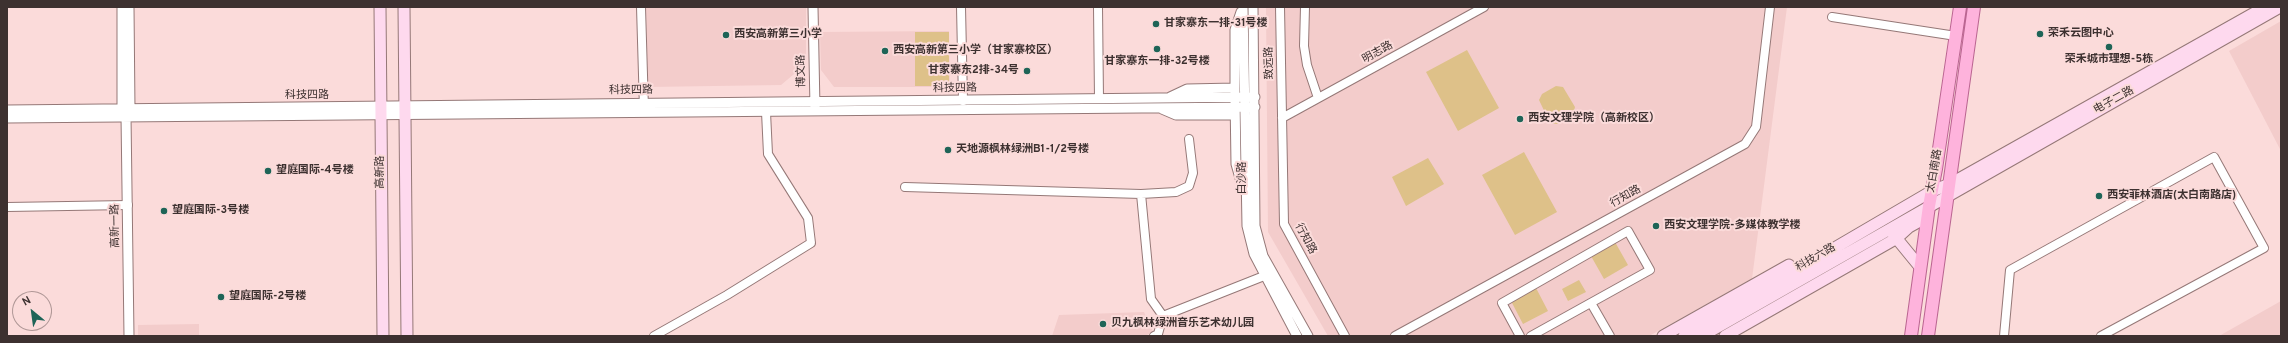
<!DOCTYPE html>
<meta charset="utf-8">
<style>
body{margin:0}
#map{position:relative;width:2288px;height:343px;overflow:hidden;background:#fbdbda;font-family:Overpass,sans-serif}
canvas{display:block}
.frame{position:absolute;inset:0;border:8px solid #3d3130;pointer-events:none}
.north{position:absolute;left:12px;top:291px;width:40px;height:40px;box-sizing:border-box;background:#fbdbda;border:1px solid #af9796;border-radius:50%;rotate:331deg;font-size:11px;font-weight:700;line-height:16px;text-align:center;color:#3d3130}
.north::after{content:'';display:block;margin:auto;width:14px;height:18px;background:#1e6457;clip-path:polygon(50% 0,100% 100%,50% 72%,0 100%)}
</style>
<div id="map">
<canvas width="2288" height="343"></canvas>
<div class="frame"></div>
<div class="north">N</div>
</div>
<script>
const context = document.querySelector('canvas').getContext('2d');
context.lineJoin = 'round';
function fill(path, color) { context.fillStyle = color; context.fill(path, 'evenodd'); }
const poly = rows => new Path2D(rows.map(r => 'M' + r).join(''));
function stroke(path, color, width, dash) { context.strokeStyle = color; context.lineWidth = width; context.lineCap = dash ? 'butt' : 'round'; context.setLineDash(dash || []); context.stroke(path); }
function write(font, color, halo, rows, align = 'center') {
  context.font = font + ' Overpass,"Noto Sans SC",sans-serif'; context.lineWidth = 4; context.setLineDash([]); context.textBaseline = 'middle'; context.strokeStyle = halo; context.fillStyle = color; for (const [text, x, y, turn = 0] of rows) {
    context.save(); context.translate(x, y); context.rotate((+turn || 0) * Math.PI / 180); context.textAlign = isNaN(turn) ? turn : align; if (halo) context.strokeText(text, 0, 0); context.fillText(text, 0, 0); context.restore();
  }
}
fill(poly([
 [646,7,806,7,806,64,781,85,648,87],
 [1266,7,1787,7,1752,279,1649,336,1328,336,1268,232],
 [2281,21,2281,151,2229,51],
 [949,31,950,87,834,87,821,70,820,32],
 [2281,301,2281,336,2219,336],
 [1144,312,1153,332,1145,336,1052,336,1059,315],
 [199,324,199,336,138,336,138,325]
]), '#f3cccb');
fill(poly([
 [915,32,949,32,949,86,915,86],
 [1467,50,1499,108,1458,131,1426,72],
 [1556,86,1563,87,1575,107,1573,115,1557,124,1550,123,1539,100,1542,94],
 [1524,152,1557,212,1515,235,1482,175],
 [1428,158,1444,184,1406,206,1392,177],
 [1615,242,1628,265,1604,279,1591,256],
 [1579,280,1586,292,1568,301,1562,289],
 [1536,288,1548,311,1523,324,1511,301]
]), '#dec189');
const minor = poly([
 [641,7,644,109],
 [961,7,963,101],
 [1098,7,1099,99],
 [1280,7,1284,224,1345,336],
 [1305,7,1304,46,1307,65,1318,98],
 [1832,17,1956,36],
 [1282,118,1484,7],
 [905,187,1141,194,1176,192,1189,186,1193,173,1189,139],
 [1141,194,1151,299,1163,316],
 [7,207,128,205],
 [1591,303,1610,336],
 [654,336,727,295,811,243,808,218,768,154,766,112],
 [1154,336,1158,334,1163,316,1264,276],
 [1395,336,1745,144,1756,127,1770,7],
 [1520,336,1502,303,1628,231,1650,270,1531,336],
 [2004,336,2010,270,2214,157,2264,248,2101,336]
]);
const tertiary = poly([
 [122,7,122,110,126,116,129,336],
 [813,7,815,108],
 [1243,7,1247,226,1254,254,1297,336],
 [1253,7,1255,226,1263,256,1308,336],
 [1241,12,1235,30,1235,98,1236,164,1242,185],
 [1170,97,1187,89,1235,88],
 [1162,109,1176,115,1235,115],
 [7,110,1255,97],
 [128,113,130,109,129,7],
 [7,118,1255,107]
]);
const secondary = poly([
 [380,7,383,336],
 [404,7,407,336],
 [1893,234,1920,267],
 [1663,336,1789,265],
 [1684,336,1932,191,1950,184,2265,7],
 [1702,336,2280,7],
 [1725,336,1897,238,1909,227,1927,217]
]);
const primary = poly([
 [1911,336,1929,206,1936,169,1960,7],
 [1928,336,1974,7]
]);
stroke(minor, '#957877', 10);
stroke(tertiary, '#957877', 11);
stroke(secondary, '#957877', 13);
stroke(primary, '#ba6591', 14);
stroke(minor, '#fff', 8);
stroke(tertiary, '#fff', 9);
stroke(secondary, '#fed9ee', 11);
stroke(primary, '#feb3dc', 12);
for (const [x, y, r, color] of [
 [1156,24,4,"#1e6457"],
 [2040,34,4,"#1e6457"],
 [726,35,4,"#1e6457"],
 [2109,47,4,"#1e6457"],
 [1157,49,4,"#1e6457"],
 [885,51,4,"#1e6457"],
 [1027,71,4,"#1e6457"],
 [1520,119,4,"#1e6457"],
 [948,150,4,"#1e6457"],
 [268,171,4,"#1e6457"],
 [2099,196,4,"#1e6457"],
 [164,211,4,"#1e6457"],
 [1656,226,4,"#1e6457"],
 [221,297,4,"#1e6457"],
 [1103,324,4,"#1e6457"]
]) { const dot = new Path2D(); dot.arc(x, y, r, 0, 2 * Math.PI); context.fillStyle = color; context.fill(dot); stroke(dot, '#fbdbda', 1.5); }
write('bold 11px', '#3d3130', '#fbdbda', [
 ["甘家寨东一排-31号楼",1164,24],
 ["荣禾云图中心",2048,34],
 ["西安高新第三小学",734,35],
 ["西安高新第三小学（甘家寨校区）",893,51],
 ["荣禾·城市理想-5栋",2109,60,"center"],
 ["甘家寨东一排-32号楼",1157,62,"center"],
 ["甘家寨东2排-34号",1019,71,"right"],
 ["西安文理学院（高新校区）",1528,119],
 ["天地源·枫林绿洲B1-1/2号楼",956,150],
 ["望庭国际-4号楼",276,171],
 ["西安菲林酒店(太白南路店)",2107,196],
 ["望庭国际-3号楼",172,211],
 ["西安文理学院-多媒体教学楼",1664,226],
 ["望庭国际-2号楼",229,297],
 ["贝九·枫林绿洲音乐艺术幼儿园",1111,324]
], 'left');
write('11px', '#3d3130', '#fbdbda', [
 ["明志路",1378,53,-29],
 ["致远路",1270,63,-91],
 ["博文路",802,71,-91],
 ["科技四路",955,89,-1],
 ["科技四路",631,91,-1],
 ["科技四路",307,96],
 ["电子二路",2114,101,-29],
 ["太白南路",1935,171,-80],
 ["高新路",381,172,-90],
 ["白沙路",1243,178,-90],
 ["行知路",1626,197,-29],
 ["高新一路",116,226,-91],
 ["行知路",1305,239,62],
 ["科技六路",1816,258,-30]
]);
</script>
